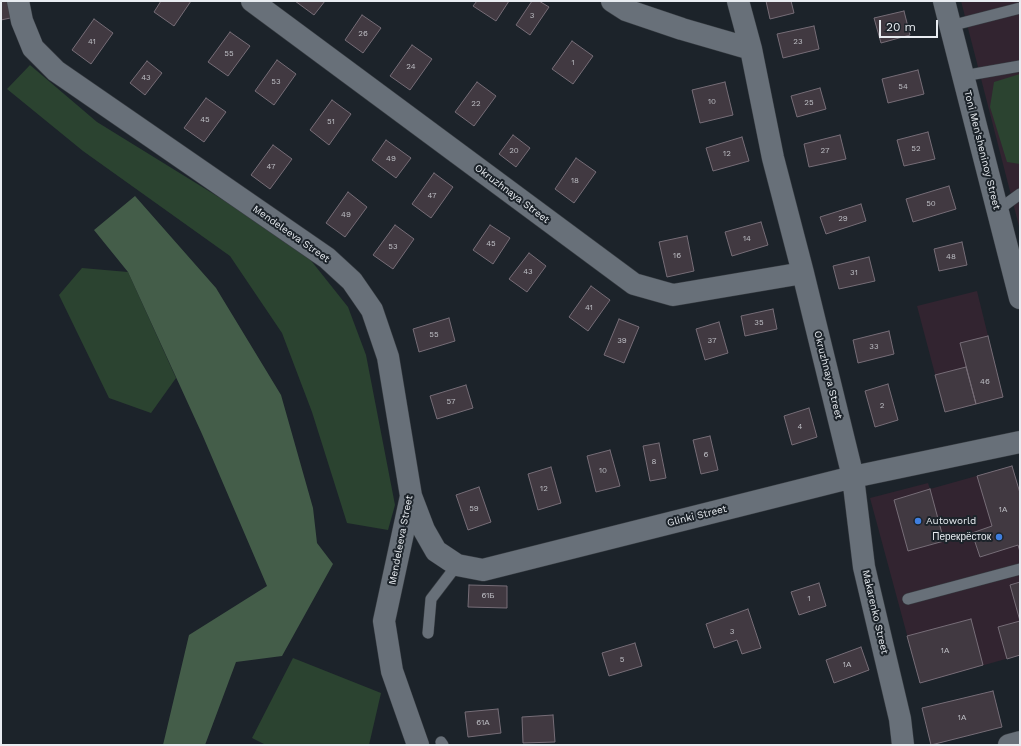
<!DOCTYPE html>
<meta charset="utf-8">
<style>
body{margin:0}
#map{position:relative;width:1021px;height:746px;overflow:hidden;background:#1c232a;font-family:"Work Sans",sans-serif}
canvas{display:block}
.frame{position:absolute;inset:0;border:2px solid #e8ecf1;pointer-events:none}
.scale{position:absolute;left:879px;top:20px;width:59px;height:18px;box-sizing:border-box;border:2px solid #e8ecf1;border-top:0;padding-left:5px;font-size:12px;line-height:14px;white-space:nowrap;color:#e8ecf1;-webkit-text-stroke:3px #1c232a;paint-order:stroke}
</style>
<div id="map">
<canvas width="1021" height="746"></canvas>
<div class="frame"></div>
<div class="scale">20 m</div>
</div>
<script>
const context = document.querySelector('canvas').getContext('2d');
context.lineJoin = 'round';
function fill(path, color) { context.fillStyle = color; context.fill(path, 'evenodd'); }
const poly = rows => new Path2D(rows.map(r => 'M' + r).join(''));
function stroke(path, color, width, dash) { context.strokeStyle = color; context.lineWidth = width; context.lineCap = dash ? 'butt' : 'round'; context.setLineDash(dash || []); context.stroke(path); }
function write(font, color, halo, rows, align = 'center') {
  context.font = font + ' "Work Sans",sans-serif'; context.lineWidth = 4; context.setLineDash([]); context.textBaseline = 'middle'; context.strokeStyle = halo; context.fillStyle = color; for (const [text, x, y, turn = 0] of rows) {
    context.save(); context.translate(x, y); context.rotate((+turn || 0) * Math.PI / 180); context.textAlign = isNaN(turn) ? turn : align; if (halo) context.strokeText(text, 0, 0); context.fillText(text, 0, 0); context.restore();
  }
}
fill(poly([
 [961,1,1020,1,1020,230],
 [977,291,1003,397,945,412,917,306],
 [1012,466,1020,493,1020,655,920,683,870,498,928,483,930,489]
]), '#322430');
fill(poly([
 [30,65,97,122,272,230,309,258,348,307,366,355,395,505,388,530,347,523,312,412,282,333,230,256,83,151,7,89],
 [1020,74,1020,164,1007,162,990,107,994,82],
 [82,268,128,272,176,378,151,413,109,398,59,295],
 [293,658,381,693,369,745,266,745,252,738]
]), '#2b4330');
fill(poly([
 [135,196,216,288,281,395,313,508,317,543,333,564,282,656,236,662,205,745,163,745,189,635,267,586,202,434,128,272,94,230]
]), '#445d49');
const building = poly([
 [1,1,12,1,15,17,1,20,1,1],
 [161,1,191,1,174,26,154,12,161,1],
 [295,1,325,1,314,15,295,1],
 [477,1,509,1,496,21,473,6,477,1],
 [532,1,539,1,549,7,530,35,516,25,532,1],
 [766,1,791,1,794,13,770,19,766,1],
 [904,11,910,35,881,43,874,18,904,11],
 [362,15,381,28,363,53,345,40,362,15],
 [94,19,113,33,91,64,72,50,94,19],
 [814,26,819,49,783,58,777,34,814,26],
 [230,32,250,46,228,76,208,62,230,32],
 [572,41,593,56,573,84,552,69,572,41],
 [412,45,432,59,410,90,390,76,412,45],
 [277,60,296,74,274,105,255,91,277,60],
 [147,61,162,73,145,95,130,83,147,61],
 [918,70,924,94,888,103,882,79,918,70],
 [477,82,496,96,474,126,455,112,477,82],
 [725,82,733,115,700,123,692,90,725,82],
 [820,88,826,109,797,117,791,96,820,88],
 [206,98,226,112,204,142,184,128,206,98],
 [332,100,351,114,329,145,310,130,332,100],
 [928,132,935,159,904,166,897,140,928,132],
 [513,135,530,148,516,167,499,154,513,135],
 [840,135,846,159,809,167,804,144,840,135],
 [742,137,749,161,713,171,706,148,742,137],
 [386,140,411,158,396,178,372,160,386,140],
 [273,145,292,159,270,189,251,175,273,145],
 [576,158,596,172,574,203,555,189,576,158],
 [434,173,453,187,431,218,412,204,434,173],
 [949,186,956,209,913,222,906,199,949,186],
 [348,192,367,207,345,237,326,223,348,192],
 [861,204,866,221,826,234,820,217,861,204],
 [761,222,768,245,732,256,725,232,761,222],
 [395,225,414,239,393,269,373,255,395,225],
 [490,225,510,238,493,264,473,250,490,225],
 [687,236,694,271,667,277,659,242,687,236],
 [962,242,967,265,939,271,934,249,962,242],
 [529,253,546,266,527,292,509,279,529,253],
 [869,257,875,281,839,289,833,266,869,257],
 [591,286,610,300,588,331,569,317,591,286],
 [773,309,777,329,745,336,741,316,773,309],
 [449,318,455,341,419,352,413,329,449,318],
 [619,319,639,327,624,363,604,355,619,319],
 [719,322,728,353,705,360,696,329,719,322],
 [889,331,894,354,858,363,853,340,889,331],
 [988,336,1003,397,976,404,960,343,988,336],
 [966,367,976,404,945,412,935,375,966,367],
 [888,384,898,420,875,427,865,391,888,384],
 [466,385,473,408,437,419,430,396,466,385],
 [809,408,817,437,792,445,784,416,809,408],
 [710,436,718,470,701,474,693,440,710,436],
 [659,443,666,478,650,481,643,446,659,443],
 [610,450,620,486,596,492,587,456,610,450],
 [1012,466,1020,493,1020,552,1018,545,980,557,972,533,992,526,977,476,1012,466],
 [551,467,561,503,538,510,528,474,551,467],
 [479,487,491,522,468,530,456,495,479,487],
 [930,489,944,541,908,551,894,500,930,489],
 [1020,582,1020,655,1007,659,998,627,1020,621,1010,585,1020,582],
 [819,583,826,606,799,615,791,592,819,583],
 [469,585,507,586,507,608,468,607,469,585],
 [748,609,761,648,742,654,737,640,714,648,706,624,748,609],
 [971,619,983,665,920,683,907,636,971,619],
 [635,643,642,666,609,676,602,653,635,643],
 [861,647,869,670,834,683,826,660,861,647],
 [993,691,1002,727,931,745,922,708,993,691],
 [498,709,501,733,468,737,465,712,498,709],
 [553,715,555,742,523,743,522,717,553,715]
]);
fill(building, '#413941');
stroke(building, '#766d77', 1);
const service = poly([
 [950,26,1020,8],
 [963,76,1020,66],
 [998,210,1020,194],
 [908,599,1020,569],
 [428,633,431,599,457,565],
 [441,742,443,745]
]);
const minor = poly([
 [18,1,22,21,33,48,56,71,327,258,352,281,372,310,388,357,411,496,384,621,392,671,418,745],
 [252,1,634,284,673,295,803,273,773,158,751,49,738,1],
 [612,1,626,10,682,29,751,49],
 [803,273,853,477,864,567,900,719,903,745],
 [411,496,424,530,436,551,457,565,483,570,853,477,1020,442],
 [1009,745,1020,742]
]);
const tertiary = poly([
 [944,1,1020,298]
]);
stroke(service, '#383d43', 12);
stroke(minor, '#383d43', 23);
stroke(tertiary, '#383d43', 23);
stroke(service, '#687079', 11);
stroke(minor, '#687079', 22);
stroke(tertiary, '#687079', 22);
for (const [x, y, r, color] of [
 [918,521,4,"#3f7fe0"],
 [999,537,4,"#3f7fe0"]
]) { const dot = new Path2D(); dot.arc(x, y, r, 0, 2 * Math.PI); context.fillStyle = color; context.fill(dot); stroke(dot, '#1c232a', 1.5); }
write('8px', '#bebfc5', null, [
 ["3",532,16],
 ["26",363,34],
 ["41",92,42],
 ["23",798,42],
 ["55",229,54],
 ["1",573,63],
 ["24",411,67],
 ["43",146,78],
 ["53",276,82],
 ["54",903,87],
 ["10",712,102],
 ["25",809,103],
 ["22",476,104],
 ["45",205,120],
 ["51",331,122],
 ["52",916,149],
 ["20",514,151],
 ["27",825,151],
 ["12",727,154],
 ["49",391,159],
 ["47",271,167],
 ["18",575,181],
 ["47",432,196],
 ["50",931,204],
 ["49",346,215],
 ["29",843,219],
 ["14",747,239],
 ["45",491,244],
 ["53",393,247],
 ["16",677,256],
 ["48",951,257],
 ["43",528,272],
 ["31",854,273],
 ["41",589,308],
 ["35",759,323],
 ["55",434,335],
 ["39",622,341],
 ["37",712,341],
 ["33",874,347],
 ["46",985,382],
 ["57",451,402],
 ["2",882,406],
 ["4",800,427],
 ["6",706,455],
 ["8",654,462],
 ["10",603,471],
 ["12",544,489],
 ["59",474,509],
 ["1А",1003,510],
 ["61Б",488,596],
 ["1",809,599],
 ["3",732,632],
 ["1А",945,651],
 ["5",622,660],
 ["1А",847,665],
 ["1А",962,718],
 ["61А",483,723]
]);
write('10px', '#e8ecf1', '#1c232a', [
 ["Toni Men'sheninoy Street",982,150,76],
 ["Okruzhnaya Street",512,194,37],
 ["Mendeleeva Street",291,234,35],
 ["Okruzhnaya Street",828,375,76],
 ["Glinki Street",697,516,-14],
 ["Mendeleeva Street",401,540,-79],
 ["Makarenko Street",875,612,77]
]);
write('10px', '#e8ecf1', '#1c232a', [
 ["Autoworld",926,521],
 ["Перекрёсток",991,537,"right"]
], 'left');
</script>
